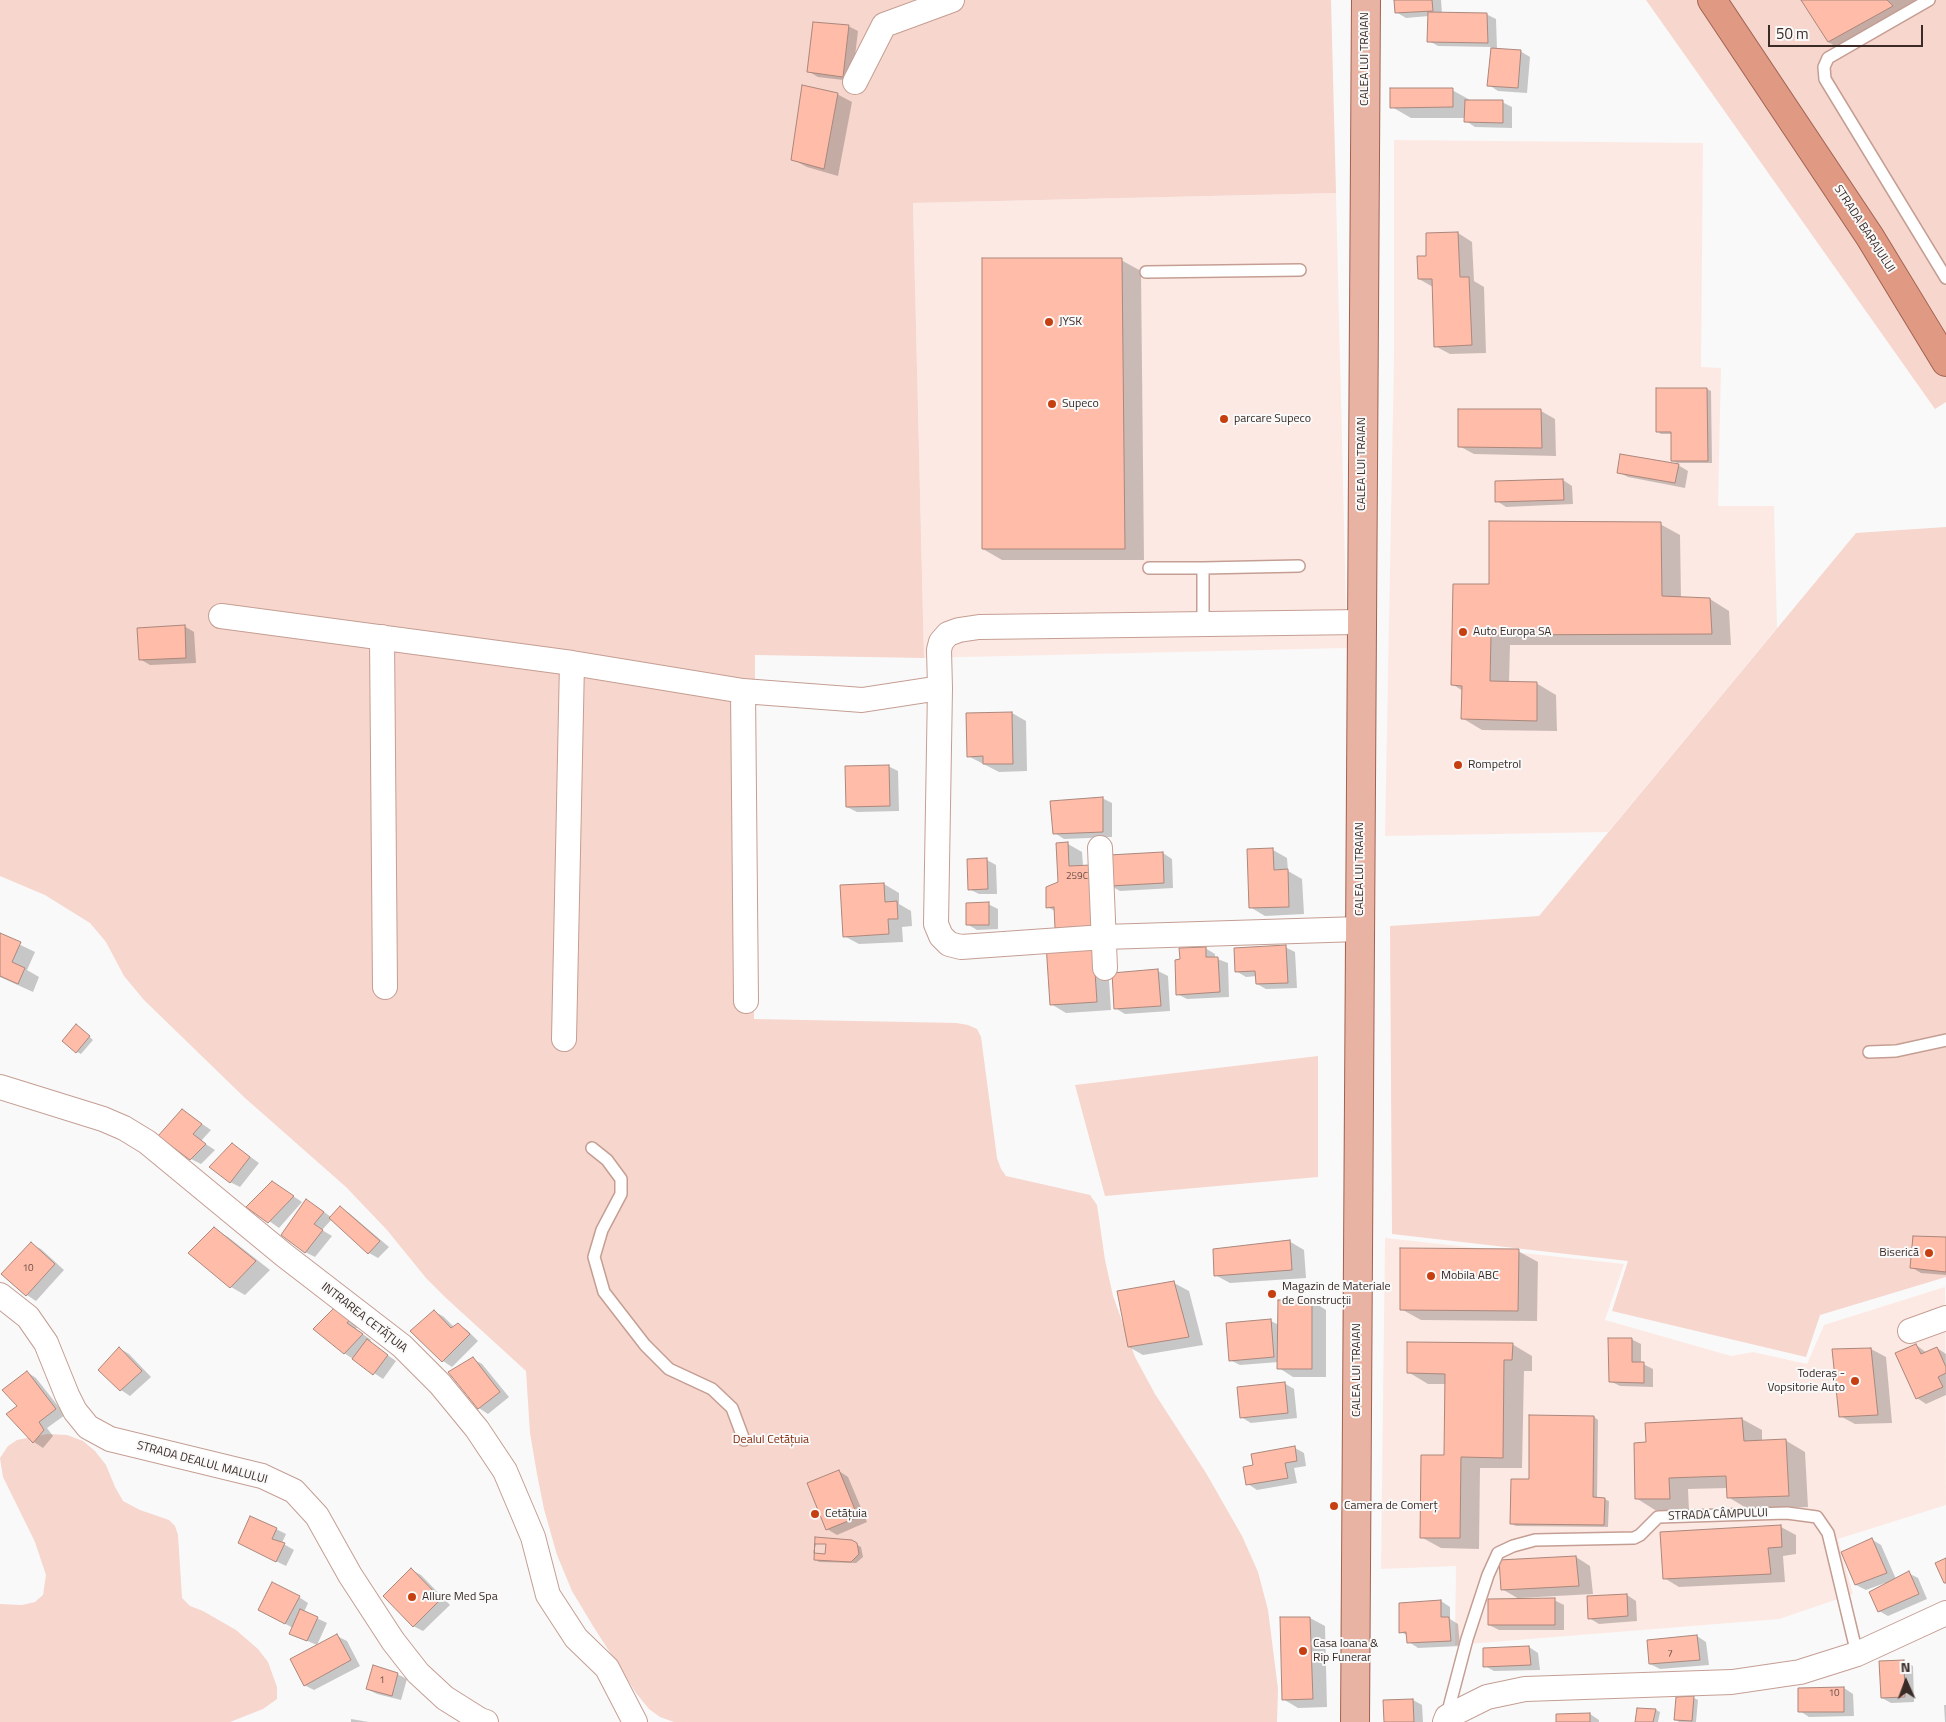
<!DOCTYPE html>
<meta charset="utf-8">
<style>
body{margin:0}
#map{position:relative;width:1946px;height:1722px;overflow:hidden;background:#f9f9f9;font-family:"Titillium Web",sans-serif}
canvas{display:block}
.north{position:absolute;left:1881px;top:1657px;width:50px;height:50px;-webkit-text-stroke:4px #f9f9f9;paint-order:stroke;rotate:358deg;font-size:14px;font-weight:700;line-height:20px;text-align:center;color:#3a2b26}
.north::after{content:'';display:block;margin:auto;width:18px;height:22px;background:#3a2b26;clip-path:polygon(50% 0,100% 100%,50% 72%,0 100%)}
.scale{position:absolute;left:1768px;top:25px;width:155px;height:22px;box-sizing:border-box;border:2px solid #3a2b26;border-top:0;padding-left:6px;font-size:15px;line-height:18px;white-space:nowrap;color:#3a2b26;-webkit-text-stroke:4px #f9f9f9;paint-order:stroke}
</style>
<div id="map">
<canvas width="1946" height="1722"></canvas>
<div class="north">N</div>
<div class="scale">50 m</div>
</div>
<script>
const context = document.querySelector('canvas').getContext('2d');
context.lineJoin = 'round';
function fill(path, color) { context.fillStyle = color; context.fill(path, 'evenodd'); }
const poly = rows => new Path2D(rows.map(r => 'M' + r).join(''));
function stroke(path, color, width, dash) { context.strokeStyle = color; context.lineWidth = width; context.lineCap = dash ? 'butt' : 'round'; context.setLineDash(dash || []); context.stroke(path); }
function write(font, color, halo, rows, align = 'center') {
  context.font = font + ' "Titillium Web",sans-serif'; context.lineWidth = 4; context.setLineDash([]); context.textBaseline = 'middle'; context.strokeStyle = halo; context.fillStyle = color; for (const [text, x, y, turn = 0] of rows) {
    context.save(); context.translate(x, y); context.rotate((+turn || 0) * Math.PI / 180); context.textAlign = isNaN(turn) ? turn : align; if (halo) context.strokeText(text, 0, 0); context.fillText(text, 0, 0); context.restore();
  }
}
fill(poly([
 [1394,140,1703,143,1701,367,1721,368,1718,506,1774,506,1777,628,1608,832,1385,836,1394,357],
 [1336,193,1347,648,924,658,913,203],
 [1385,1238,1624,1264,1605,1320,1731,1356,1753,1352,1807,1364,1824,1325,1945,1287,1946,1505,1838,1539,1853,1594,1779,1619,1455,1645,1456,1566,1381,1569]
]), '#fde9e3');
fill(poly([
 [0,0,1331,0,1336,193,913,203,924,658,755,655,754,1019,956,1023,968,1025,977,1029,981,1037,997,1158,1001,1169,1006,1176,1090,1195,1097,1205,1105,1260,1113,1296,1135,1357,1155,1394,1206,1473,1242,1536,1258,1572,1268,1610,1278,1689,1277,1722,674,1722,660,1717,649,1709,636,1693,593,1626,572,1591,557,1555,544,1509,537,1474,530,1433,526,1371,446,1298,426,1278,387,1230,346,1187,245,1098,144,1000,124,976,106,942,90,923,45,895,0,876],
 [1646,0,1946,0,1946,402,1935,409],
 [1946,527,1946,1277,1820,1315,1806,1357,1612,1311,1628,1261,1392,1234,1390,926,1539,916,1856,533],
 [1318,1056,1318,1177,1105,1196,1075,1085],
 [47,1434,67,1435,83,1441,95,1451,106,1465,115,1487,123,1501,140,1510,169,1520,175,1526,178,1535,182,1598,190,1606,203,1611,236,1630,258,1649,268,1662,277,1687,277,1699,263,1709,230,1722,0,1722,0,1604,22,1605,35,1602,43,1595,46,1575,35,1542,3,1477,0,1458,8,1446,17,1440]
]), '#f6d6cd');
fill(poly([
 [1396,0,1441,0,1442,14,1486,14,1496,19,1497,49,1520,51,1530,57,1527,93,1498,91,1489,85,1492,47,1438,46,1429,41,1429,16,1406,18,1396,12],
 [1803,0,1924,0,1905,11,1911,18,1848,53,1828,42],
 [848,26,858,31,852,81,818,77,808,71],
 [1452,90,1472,101,1502,102,1512,107,1512,128,1475,127,1466,121,1466,118,1411,118,1392,107],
 [837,94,852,102,838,176,807,167,792,159],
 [1458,233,1472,242,1474,281,1484,287,1486,353,1450,354,1435,346,1433,287,1419,279,1428,258],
 [1121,260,1141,271,1144,560,1002,560,983,549],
 [1657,389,1707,389,1711,391,1712,463,1677,463,1672,461,1672,434,1661,434,1657,431],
 [1541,411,1555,419,1556,456,1474,454,1459,446],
 [1678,465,1688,471,1685,488,1628,477,1618,472],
 [1563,480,1572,486,1573,504,1506,507,1497,501],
 [1660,524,1680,535,1681,598,1710,599,1729,611,1731,645,1510,645,1509,683,1536,683,1556,695,1557,731,1482,730,1462,718,1463,691,1452,684,1490,586],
 [184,626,194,632,196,663,150,665,140,659],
 [1012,713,1026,721,1027,771,999,772,968,756],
 [888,766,898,771,899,811,857,812,847,807],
 [1102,798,1112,803,1112,837,1064,839,1055,833],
 [1068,844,1082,852,1083,866,1107,934,1071,935,1056,927,1055,911,1047,907,1059,883],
 [1273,850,1287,858,1288,871,1302,879,1304,914,1265,916,1250,907],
 [1163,853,1172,859,1173,888,1120,891,1111,886],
 [987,860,996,865,997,894,979,894,969,889],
 [884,884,899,893,899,904,911,911,912,926,902,927,903,942,859,944,844,936,842,886],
 [988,904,998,909,998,929,977,930,967,924],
 [0,935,35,952,27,970,39,977,33,992,0,977],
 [1285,947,1295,952,1297,988,1266,989,1257,984,1257,976,1246,977,1236,971],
 [1205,948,1215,954,1215,958,1228,963,1229,997,1187,999,1177,994],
 [1107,951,1111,1010,1066,1013,1051,1004],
 [1158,971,1168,976,1170,1011,1125,1014,1115,1008],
 [80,1028,93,1040,81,1054,77,1052],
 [182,1110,211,1130,201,1141,215,1150,201,1164,191,1159],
 [241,1150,259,1163,240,1187,230,1182],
 [281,1188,302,1202,279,1228,248,1206],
 [316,1206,331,1217,340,1208,349,1213,389,1247,378,1258,369,1253,332,1219,322,1230,332,1236,315,1257,305,1252],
 [214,1229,228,1237,270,1270,245,1295,231,1287],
 [1946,1238,1946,1275,1921,1273,1911,1267],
 [1289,1241,1304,1250,1306,1278,1230,1283,1215,1275],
 [31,1244,41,1249,64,1270,36,1301,27,1295],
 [1518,1251,1538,1262,1537,1321,1421,1320,1401,1309],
 [1174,1283,1189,1291,1203,1345,1143,1355,1129,1347],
 [1312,1301,1326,1310,1326,1377,1293,1377,1279,1368,1279,1362,1240,1365,1230,1360,1271,1321,1279,1325],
 [338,1307,361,1323,356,1329,371,1340,369,1342,396,1361,383,1379,344,1353],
 [434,1311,444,1317,454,1327,458,1325,467,1330,478,1341,452,1367,443,1361,412,1331],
 [1631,1339,1641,1344,1641,1363,1653,1369,1653,1387,1620,1386,1610,1381],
 [1512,1344,1532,1356,1532,1371,1524,1371,1522,1468,1480,1468,1479,1549,1441,1548,1421,1537,1445,1456,1446,1384,1428,1384,1408,1372],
 [1916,1345,1927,1353,1937,1348,1946,1354,1946,1395,1926,1404,1917,1398],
 [119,1348,129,1354,151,1377,130,1396,121,1390],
 [1871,1349,1886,1357,1892,1423,1855,1424,1840,1416,1834,1350],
 [473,1359,482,1364,509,1397,488,1414,479,1408],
 [27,1372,36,1378,65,1415,47,1428,53,1436,43,1448,34,1442,19,1406],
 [1284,1383,1294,1389,1297,1418,1251,1423,1241,1417],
 [1531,1417,1594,1417,1598,1420,1597,1499,1604,1499,1609,1501,1608,1527,1516,1526,1512,1524,1530,1480],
 [1742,1419,1762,1430,1762,1442,1785,1440,1805,1452,1808,1507,1748,1509,1728,1497,1728,1488,1688,1489,1689,1510,1655,1510,1636,1498,1647,1443,1646,1424],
 [1295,1448,1304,1453,1306,1466,1294,1468,1297,1483,1257,1490,1248,1484,1255,1466],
 [839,1471,848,1477,867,1522,837,1535,827,1529],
 [1781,1527,1796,1535,1796,1554,1783,1556,1785,1582,1679,1587,1664,1578],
 [276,1529,286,1534,282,1543,294,1550,286,1566,249,1548],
 [1871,1539,1881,1545,1896,1579,1908,1573,1918,1578,1927,1599,1888,1616,1879,1611,1885,1583,1866,1590,1856,1585,1842,1552],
 [856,1544,861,1547,863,1557,856,1563,819,1562,815,1559],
 [1576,1557,1590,1566,1593,1594,1519,1598,1519,1599,1502,1589],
 [412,1570,421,1575,450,1605,423,1631,413,1626],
 [1627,1595,1636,1601,1637,1621,1599,1624,1589,1618],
 [299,1597,308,1603,304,1612,327,1623,317,1645,291,1634,293,1628,269,1615],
 [1554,1600,1564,1605,1564,1630,1499,1630,1489,1625],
 [1441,1601,1450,1607,1450,1619,1458,1624,1460,1646,1418,1648,1409,1642,1408,1636,1401,1632,1401,1604],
 [1281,1618,1310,1618,1325,1626,1327,1707,1298,1708,1283,1699],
 [337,1636,347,1641,360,1666,314,1690,304,1685],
 [1697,1636,1706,1642,1709,1665,1660,1669,1650,1664],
 [1529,1647,1538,1653,1540,1670,1494,1671,1485,1666],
 [1903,1661,1913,1666,1914,1702,1891,1703,1882,1698],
 [397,1674,407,1679,401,1700,377,1694,367,1689],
 [1844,1688,1853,1694,1854,1716,1809,1717,1800,1711],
 [1694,1698,1698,1700,1696,1722,1679,1722,1675,1719],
 [1413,1700,1422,1705,1423,1722,1385,1722],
 [1944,1705,1946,1705,1946,1722,1945,1722],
 [1656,1710,1660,1712,1658,1722,1636,1722],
 [1590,1714,1599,1720,1599,1722,1557,1722],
 [351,1719,369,1722,351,1722]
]), '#0003');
const building = poly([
 [1394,0,1432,0,1433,11,1395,13,1394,0],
 [1801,0,1887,0,1893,6,1828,42,1801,0],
 [1428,12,1487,13,1488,43,1427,42,1428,12],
 [813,22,849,25,843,77,807,72,813,22],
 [1491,48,1521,50,1518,88,1487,86,1491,48],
 [802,85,838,93,824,169,791,160,802,85],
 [1390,88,1453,88,1453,107,1390,108,1390,88],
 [1465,100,1503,100,1503,123,1464,122,1465,100],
 [1458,232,1460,277,1469,277,1472,345,1434,347,1432,279,1418,279,1417,256,1426,256,1426,233,1458,232],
 [982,258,1122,258,1125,549,982,549,982,258],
 [1656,388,1707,388,1708,461,1671,461,1671,432,1656,432,1656,388],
 [1458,409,1541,409,1542,448,1458,447,1458,409],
 [1620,454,1679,464,1675,483,1617,473,1620,454],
 [1563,479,1564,500,1495,502,1495,481,1563,479],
 [1489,521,1661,522,1662,596,1710,598,1712,634,1491,635,1490,681,1537,682,1537,721,1461,719,1462,686,1451,685,1453,584,1489,584,1489,521],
 [185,625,186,658,139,660,137,628,185,625],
 [1012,712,1013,764,983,764,983,756,967,757,966,713,1012,712],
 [889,765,890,806,846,807,845,766,889,765],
 [1103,797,1103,832,1053,834,1050,801,1103,797],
 [1068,842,1069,866,1091,865,1093,926,1055,928,1054,907,1046,908,1046,887,1058,882,1056,843,1068,842],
 [1273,848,1274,870,1288,869,1289,907,1249,908,1247,849,1273,848],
 [1163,852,1164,883,1110,886,1109,855,1163,852],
 [987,858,988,889,968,890,967,859,987,858],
 [884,883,885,902,897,901,898,919,888,919,889,934,843,937,840,885,884,883],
 [989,902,989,925,966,925,966,903,989,902],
 [0,933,21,942,12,962,25,968,18,984,0,976,0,933],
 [1093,941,1097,1002,1050,1005,1046,944,1093,941],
 [1286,945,1288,983,1256,984,1255,971,1235,972,1234,948,1286,945],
 [1206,947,1206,957,1218,957,1220,992,1176,995,1175,960,1180,959,1179,948,1206,947],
 [1158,969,1161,1006,1114,1009,1112,973,1158,969],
 [76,1024,90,1036,76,1053,62,1041,76,1024],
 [182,1109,202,1124,193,1134,206,1144,190,1160,158,1136,182,1109],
 [232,1143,250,1157,230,1183,209,1167,232,1143],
 [272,1181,294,1196,268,1223,246,1207,272,1181],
 [306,1199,324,1212,314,1224,323,1230,305,1253,281,1235,306,1199],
 [340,1206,380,1241,368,1254,329,1218,340,1206],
 [214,1227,256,1261,230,1288,188,1253,214,1227],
 [1913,1236,1946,1237,1946,1272,1910,1268,1913,1236],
 [1290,1240,1292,1270,1214,1276,1213,1249,1290,1240],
 [31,1242,55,1264,26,1296,1,1274,31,1242],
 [1400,1248,1519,1249,1518,1311,1400,1310,1400,1248],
 [1174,1281,1189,1337,1128,1347,1117,1291,1174,1281],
 [1278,1300,1312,1300,1312,1369,1277,1369,1278,1300],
 [337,1305,352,1317,347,1323,363,1334,344,1354,313,1329,337,1305],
 [434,1310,451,1328,458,1323,470,1334,442,1362,410,1331,434,1310],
 [1271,1319,1274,1357,1229,1361,1226,1323,1271,1319],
 [1608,1338,1632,1338,1632,1362,1644,1362,1644,1383,1609,1382,1608,1338],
 [367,1339,388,1355,373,1375,352,1359,367,1339],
 [1407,1342,1513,1343,1512,1360,1504,1360,1503,1458,1461,1457,1460,1538,1420,1538,1421,1455,1444,1455,1445,1374,1407,1373,1407,1342],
 [1916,1344,1921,1354,1937,1347,1946,1367,1946,1373,1938,1377,1943,1387,1916,1399,1895,1353,1916,1344],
 [119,1347,142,1371,120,1391,98,1370,119,1347],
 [1871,1348,1878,1415,1839,1417,1832,1349,1871,1348],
 [473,1357,500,1392,478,1409,448,1372,473,1357],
 [27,1371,56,1409,39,1422,44,1430,33,1443,6,1414,17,1406,2,1390,27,1371],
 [1285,1382,1288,1413,1240,1418,1237,1387,1285,1382],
 [1529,1415,1594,1416,1593,1497,1605,1498,1604,1525,1510,1524,1511,1479,1529,1479,1529,1415],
 [1742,1418,1744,1441,1786,1439,1789,1496,1727,1498,1726,1476,1669,1478,1670,1499,1635,1499,1634,1443,1646,1442,1645,1423,1742,1418],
 [1295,1446,1297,1461,1285,1463,1288,1478,1246,1485,1243,1467,1253,1465,1251,1454,1295,1446],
 [839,1470,858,1517,826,1530,807,1483,839,1470],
 [250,1516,277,1528,272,1539,285,1543,276,1562,238,1543,250,1516],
 [1781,1525,1782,1547,1768,1548,1771,1574,1663,1579,1660,1532,1781,1525],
 [815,1537,852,1540,857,1543,859,1554,851,1562,814,1560,815,1537],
 [1872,1538,1887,1573,1855,1585,1841,1552,1872,1538],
 [815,1544,826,1544,825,1554,814,1553,815,1544],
 [1576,1556,1579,1586,1501,1590,1499,1560,1576,1556],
 [1946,1558,1946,1583,1944,1583,1935,1563,1946,1558],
 [411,1568,441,1599,413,1627,383,1596,411,1568],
 [1909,1571,1919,1594,1878,1612,1869,1592,1909,1571],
 [272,1582,300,1596,285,1624,258,1610,272,1582],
 [1627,1594,1628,1616,1588,1619,1587,1596,1627,1594],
 [1555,1598,1555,1625,1488,1625,1488,1599,1555,1598],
 [1441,1600,1441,1617,1449,1617,1451,1641,1407,1643,1406,1632,1399,1633,1399,1603,1441,1600],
 [300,1609,318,1617,307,1641,289,1634,300,1609],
 [1280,1617,1310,1617,1313,1699,1282,1700,1280,1617],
 [337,1634,351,1660,304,1686,290,1659,337,1634],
 [1697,1635,1700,1660,1649,1664,1647,1640,1697,1635],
 [1529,1646,1531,1665,1483,1667,1483,1648,1529,1646],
 [1904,1660,1905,1697,1881,1698,1879,1661,1904,1660],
 [373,1665,398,1673,392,1696,366,1689,373,1665],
 [1844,1687,1844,1712,1798,1712,1798,1688,1844,1687],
 [1694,1696,1692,1721,1674,1720,1676,1697,1694,1696],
 [1413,1699,1414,1722,1384,1722,1383,1700,1413,1699],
 [1637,1708,1656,1709,1653,1722,1635,1722,1637,1708],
 [1590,1713,1590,1722,1556,1722,1556,1714,1590,1713]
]);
fill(building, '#febca9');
stroke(building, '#ac877c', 1);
const service = poly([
 [1929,0,1828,58,1824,67,1825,79,1946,278],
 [1146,272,1300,270],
 [1149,568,1203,568,1203,625],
 [1203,568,1299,566],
 [1869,1052,1896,1051,1946,1040],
 [592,1148,607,1160,621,1179,621,1194,602,1230,594,1257,604,1292,645,1345,669,1369,712,1389,732,1408,744,1440],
 [1447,1715,1467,1639,1488,1575,1498,1553,1513,1546,1535,1540,1634,1538,1640,1535,1658,1517,1787,1513,1817,1517,1828,1533,1857,1654]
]);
const minor = poly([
 [855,82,884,25,952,0],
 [221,616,572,663,743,691,862,700,940,688,936,924,941,936,949,944,961,947,1104,937,1360,929],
 [382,637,385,987],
 [940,688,939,650,941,642,948,634,959,630,979,627,1361,622],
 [743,691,746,1001],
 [1100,848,1105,968],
 [564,1039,572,663],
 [0,1087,103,1119,124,1128,147,1142,284,1255,402,1346,440,1384,477,1429,505,1471,533,1537,548,1595,576,1638,607,1668,635,1722],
 [0,1295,28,1317,46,1343,67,1395,75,1411,88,1427,110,1439,262,1476,294,1491,317,1516,350,1575,393,1641,418,1673,445,1698,480,1720,486,1722],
 [1910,1331,1946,1318],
 [1445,1722,1447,1717,1487,1697,1525,1689,1732,1682,1800,1672,1857,1654,1946,1613]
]);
const primary = poly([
 [1355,1722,1366,0]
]);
const trunk = poly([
 [1712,0,1870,237,1946,362]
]);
stroke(service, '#c59e93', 14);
stroke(minor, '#c59e93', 26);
stroke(primary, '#a16250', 30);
stroke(trunk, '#a16250', 30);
stroke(service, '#fff', 11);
stroke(minor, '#fff', 24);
stroke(primary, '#e8b3a3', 28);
stroke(trunk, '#e09a84', 28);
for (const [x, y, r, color] of [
 [1049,322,5,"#c63f10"],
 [1052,404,5,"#c63f10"],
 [1224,419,5,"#c63f10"],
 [1463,632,5,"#c63f10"],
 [1458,765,5,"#c63f10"],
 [1929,1253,5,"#c63f10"],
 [1431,1276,5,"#c63f10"],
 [1272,1294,5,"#c63f10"],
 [1855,1381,5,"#c63f10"],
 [1334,1506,5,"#c63f10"],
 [815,1514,5,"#c63f10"],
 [412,1597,5,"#c63f10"],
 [1303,1651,5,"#c63f10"]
]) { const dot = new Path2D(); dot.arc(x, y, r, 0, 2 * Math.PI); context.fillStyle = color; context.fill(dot); stroke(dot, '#f9f9f9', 2); }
write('10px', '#6b4f47', null, [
 ["259C",1077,877],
 ["10",28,1269],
 ["7",1670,1655],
 ["1",382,1681],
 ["10",1834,1694]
]);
write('12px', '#3a2b26', '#f9f9f9', [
 ["CALEA LUI TRAIAN",1365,59,-90],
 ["STRADA BARAJULUI",1864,229,57],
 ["CALEA LUI TRAIAN",1362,464,-90],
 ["CALEA LUI TRAIAN",1360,869,-90],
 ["INTRAREA CETĂȚUIA",364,1318,38],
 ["CALEA LUI TRAIAN",1357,1370,-90],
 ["STRADA DEALUL MALULUI",202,1463,15],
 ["STRADA CÂMPULUI",1718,1515,-2]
]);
write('12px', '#3a2b26', '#f9f9f9', [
 ["JYSK",1059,322],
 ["Supeco",1062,404],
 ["parcare Supeco",1234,419],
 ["Auto Europa SA",1473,632],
 ["Rompetrol",1468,765],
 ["Biserică",1919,1253,"right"],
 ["Mobila ABC",1441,1276],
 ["Magazin de Materiale",1282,1287],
 ["de Construcții",1282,1301],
 ["Toderaș -",1845,1374,"right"],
 ["Vopsitorie Auto",1845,1388,"right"],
 ["Camera de Comerț",1344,1506],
 ["Cetățuia",825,1514],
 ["Allure Med Spa",422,1597],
 ["Casa Ioana &",1313,1644],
 ["Rip Funerar",1313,1658]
], 'left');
write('12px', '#822708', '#f9f9f9', [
 ["Dealul Cetățuia",771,1440]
]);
</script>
